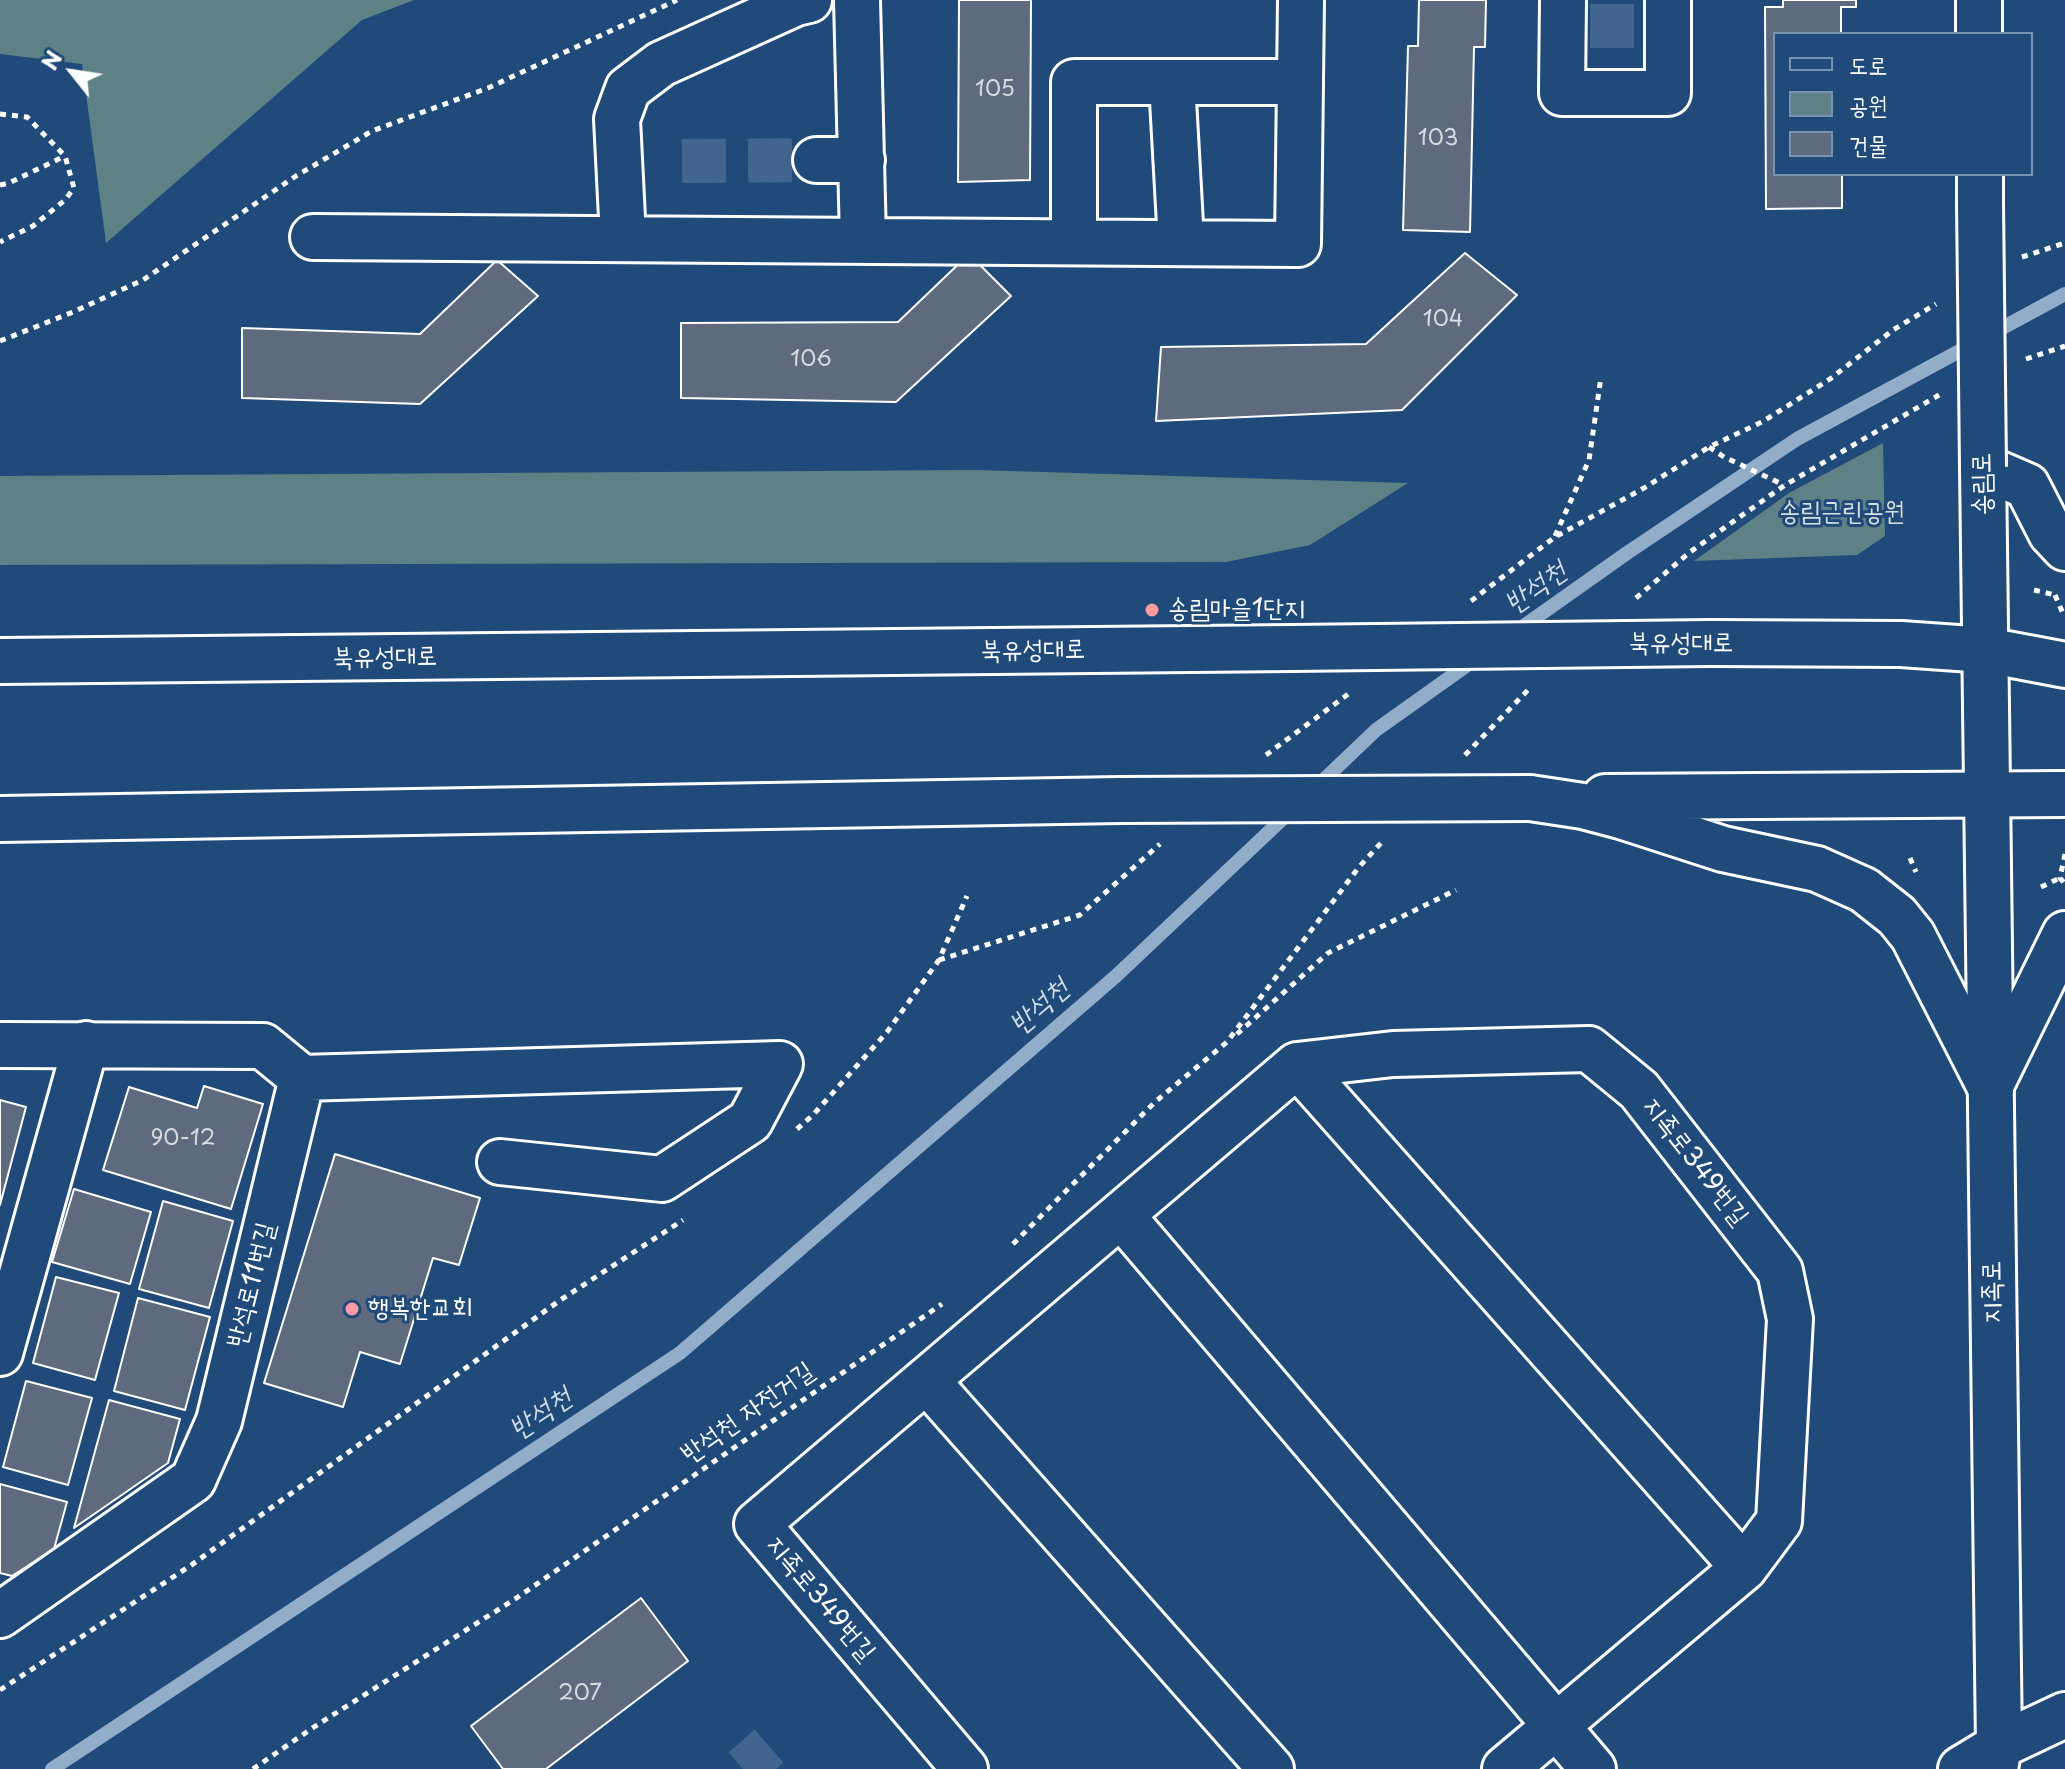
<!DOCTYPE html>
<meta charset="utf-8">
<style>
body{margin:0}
#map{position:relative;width:2065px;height:1769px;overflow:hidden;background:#1f4a7a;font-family:"Playpen Sans","Poor Story",sans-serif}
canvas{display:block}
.legend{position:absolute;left:1773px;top:32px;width:260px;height:144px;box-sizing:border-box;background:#1f4a7a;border:2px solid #7992af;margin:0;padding:10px 14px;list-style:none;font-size:24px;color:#fff}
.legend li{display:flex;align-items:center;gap:16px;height:40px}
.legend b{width:40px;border:2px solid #7992af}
.north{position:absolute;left:32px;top:32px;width:80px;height:80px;-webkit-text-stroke:6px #1f4a7a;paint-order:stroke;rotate:300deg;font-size:22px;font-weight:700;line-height:32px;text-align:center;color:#fff}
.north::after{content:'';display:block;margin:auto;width:28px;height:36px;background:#fff;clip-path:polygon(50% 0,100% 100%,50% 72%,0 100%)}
</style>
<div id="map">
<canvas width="2065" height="1769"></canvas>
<ul class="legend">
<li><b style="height:10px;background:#1f4a7a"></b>도로</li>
<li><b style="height:22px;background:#5e8185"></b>공원</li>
<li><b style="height:22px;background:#5e6b7e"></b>건물</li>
</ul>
<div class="north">N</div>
</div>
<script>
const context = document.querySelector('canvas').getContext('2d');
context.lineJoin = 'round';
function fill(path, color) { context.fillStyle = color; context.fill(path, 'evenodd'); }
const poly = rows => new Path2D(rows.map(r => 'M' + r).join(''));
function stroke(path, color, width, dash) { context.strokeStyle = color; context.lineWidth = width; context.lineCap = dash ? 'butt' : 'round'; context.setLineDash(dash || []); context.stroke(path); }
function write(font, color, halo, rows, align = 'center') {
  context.font = font + ' "Playpen Sans","Poor Story",sans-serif'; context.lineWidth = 6; context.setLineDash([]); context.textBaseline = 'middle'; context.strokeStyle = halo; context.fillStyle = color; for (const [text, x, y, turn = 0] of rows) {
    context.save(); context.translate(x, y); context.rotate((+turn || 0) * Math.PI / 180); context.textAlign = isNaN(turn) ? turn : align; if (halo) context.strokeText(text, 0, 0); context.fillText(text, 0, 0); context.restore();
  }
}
fill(poly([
 [0,0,414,0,362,20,106,243,82,64,0,54],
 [1883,443,1885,536,1857,555,1694,561,1789,493],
 [976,470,1408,483,1310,545,1226,562,0,565,0,476]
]), '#5e8185');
stroke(poly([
 [1514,633,1627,553,1797,439,2065,294],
 [1313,790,1376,730,1477,658],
 [52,1769,680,1353,1116,976,1292,810]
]), '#92adc9', 14);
const building = poly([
 [959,0,1031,0,1030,180,958,182,959,0],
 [1419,0,1486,0,1485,47,1474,47,1470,232,1403,230,1408,46,1418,46,1419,0],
 [1783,0,1856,0,1856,7,1841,7,1841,34,1775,34,1775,174,1842,174,1842,208,1766,209,1765,7,1783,7,1783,0],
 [1465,253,1517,295,1402,410,1156,421,1161,347,1366,344,1465,253],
 [969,254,1011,296,896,402,681,398,681,323,898,322,969,254],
 [497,260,538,296,420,404,242,398,242,328,420,334,497,260],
 [204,1086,263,1104,231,1209,103,1170,129,1087,197,1108,204,1086],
 [0,1100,26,1107,0,1205,0,1100],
 [335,1154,480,1198,459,1265,433,1258,400,1364,360,1352,343,1407,264,1383,335,1154],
 [74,1189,151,1212,130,1284,52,1262,74,1189],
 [163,1201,233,1221,209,1308,139,1289,163,1201],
 [56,1277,119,1293,95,1380,33,1363,56,1277],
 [138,1298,210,1317,185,1410,114,1391,138,1298],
 [26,1381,92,1398,68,1485,3,1467,26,1381],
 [109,1400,180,1419,168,1463,74,1528,109,1400],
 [0,1484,67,1502,54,1549,12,1576,0,1573,0,1484],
 [641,1598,688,1661,546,1769,503,1769,471,1726,641,1598]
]);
fill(building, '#5e6b7e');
stroke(building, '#fff', 2);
stroke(poly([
 [1612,48,1612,0],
 [682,161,816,160],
 [743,1769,769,1746]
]), '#41658e', 44, [44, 22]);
const minor = poly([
 [857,0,863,240],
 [1563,0,1562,93,1668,93,1668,0],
 [1979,0,1979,34],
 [1172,82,1181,242],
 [816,160,862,160],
 [1980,174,1980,203],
 [313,237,1298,244,1301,0],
 [623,238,617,119,628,89,661,64,796,3,809,0],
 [1074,242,1074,82,1300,82],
 [1983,467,1999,1746,1995,1769],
 [0,1045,263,1046,302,1078,219,1421,193,1480,0,1615],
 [1297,1065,1744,1568],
 [302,1078,780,1064,750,1121,662,1179,500,1162],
 [1121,1215,1593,1769],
 [0,1353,86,1044],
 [927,1381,1271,1769],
 [965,1769,757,1524,1297,1065,1393,1054,1589,1049,1639,1090,1780,1271,1790,1319,1779,1521,1744,1568,1505,1769],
 [1961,1769,1999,1746,2065,1715]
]);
const major = poly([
 [1983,467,2027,486,2051,533,2065,548],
 [1711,643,1901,644,1986,650,2065,665],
 [0,661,1292,648],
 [1605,797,2065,794],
 [1530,798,1583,806,1621,816,1723,849,1817,869,1864,890,1897,916,1913,936,1990,1087],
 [0,819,1121,800],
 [1990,1087,2065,934]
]);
stroke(minor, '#fff', 50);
stroke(major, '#fff', 50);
stroke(poly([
 [0,114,27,117,65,156,74,188,65,200,33,226,0,242],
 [0,185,9,183,65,156],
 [2022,257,2065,243],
 [0,341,73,312,143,280,296,176,372,131,488,88,677,0],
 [2026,359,2065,346],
 [1709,447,1724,457,1784,485],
 [1555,536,1589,460,1601,377],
 [2034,590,2055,595],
 [2055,595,2064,616],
 [1636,598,1690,552,1785,485,1939,395],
 [1471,601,1555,537,1644,488,1709,447,1762,422,1830,379,1893,330,1936,304],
 [1266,755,1351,692],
 [1465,755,1528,690],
 [2065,854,2060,878,2065,884],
 [1910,858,1916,872],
 [2041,887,2060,878],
 [939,960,1080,915,1160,844],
 [1237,1034,1328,953,1456,890],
 [797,1129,813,1115,887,1032,939,960,967,896],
 [1013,1244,1155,1102,1227,1042,1359,867,1381,843],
 [0,1690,190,1566,559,1301,683,1220],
 [253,1769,314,1727,518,1597,942,1304]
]), '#fff', 5, [6, 6]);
stroke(minor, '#1f4a7a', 44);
stroke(major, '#1f4a7a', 44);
const minorBridge = poly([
 [1980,203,1983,467]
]);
const majorBridge = poly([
 [1292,648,1711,643],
 [1121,800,1530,798]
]);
stroke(minorBridge, '#fff', 50, []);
stroke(majorBridge, '#fff', 50, []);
stroke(minorBridge, '#1f4a7a', 44);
stroke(majorBridge, '#1f4a7a', 44);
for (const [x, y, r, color] of [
 [1152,610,8,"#ff9aa2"],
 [352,1309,8,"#ff9aa2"]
]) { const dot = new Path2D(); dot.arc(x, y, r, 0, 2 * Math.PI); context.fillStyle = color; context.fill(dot); stroke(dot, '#1f4a7a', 3); }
write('22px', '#d7dadf', null, [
 ["105",995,90],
 ["103",1438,139],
 ["104",1443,320],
 ["106",811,360],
 ["90-12",183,1139],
 ["207",580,1694]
]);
write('26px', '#fff', '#1f4a7a', [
 ["송림로",1983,484,-91],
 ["북유성대로",1681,644],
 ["북유성대로",1033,651,-1],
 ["북유성대로",385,658,-1],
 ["지족로349번길",1695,1162,52],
 ["반석로11번길",252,1285,-76],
 ["지족로",1993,1292,-91],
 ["반석천 자전거길",748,1413,-35],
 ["지족로349번길",820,1599,50]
]);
write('26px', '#d7e0e0', '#1f4a7a', [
 ["송림근린공원",1842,513]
]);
write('26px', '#fff', '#1f4a7a', [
 ["송림마을1단지",1168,610],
 ["행복한교회",368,1309]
], 'left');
write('italic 28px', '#d2dde8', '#1f4a7a', [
 ["반석천",1536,588,-35],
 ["반석천",1040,1007,-41],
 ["반석천",541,1414,-34]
]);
</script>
